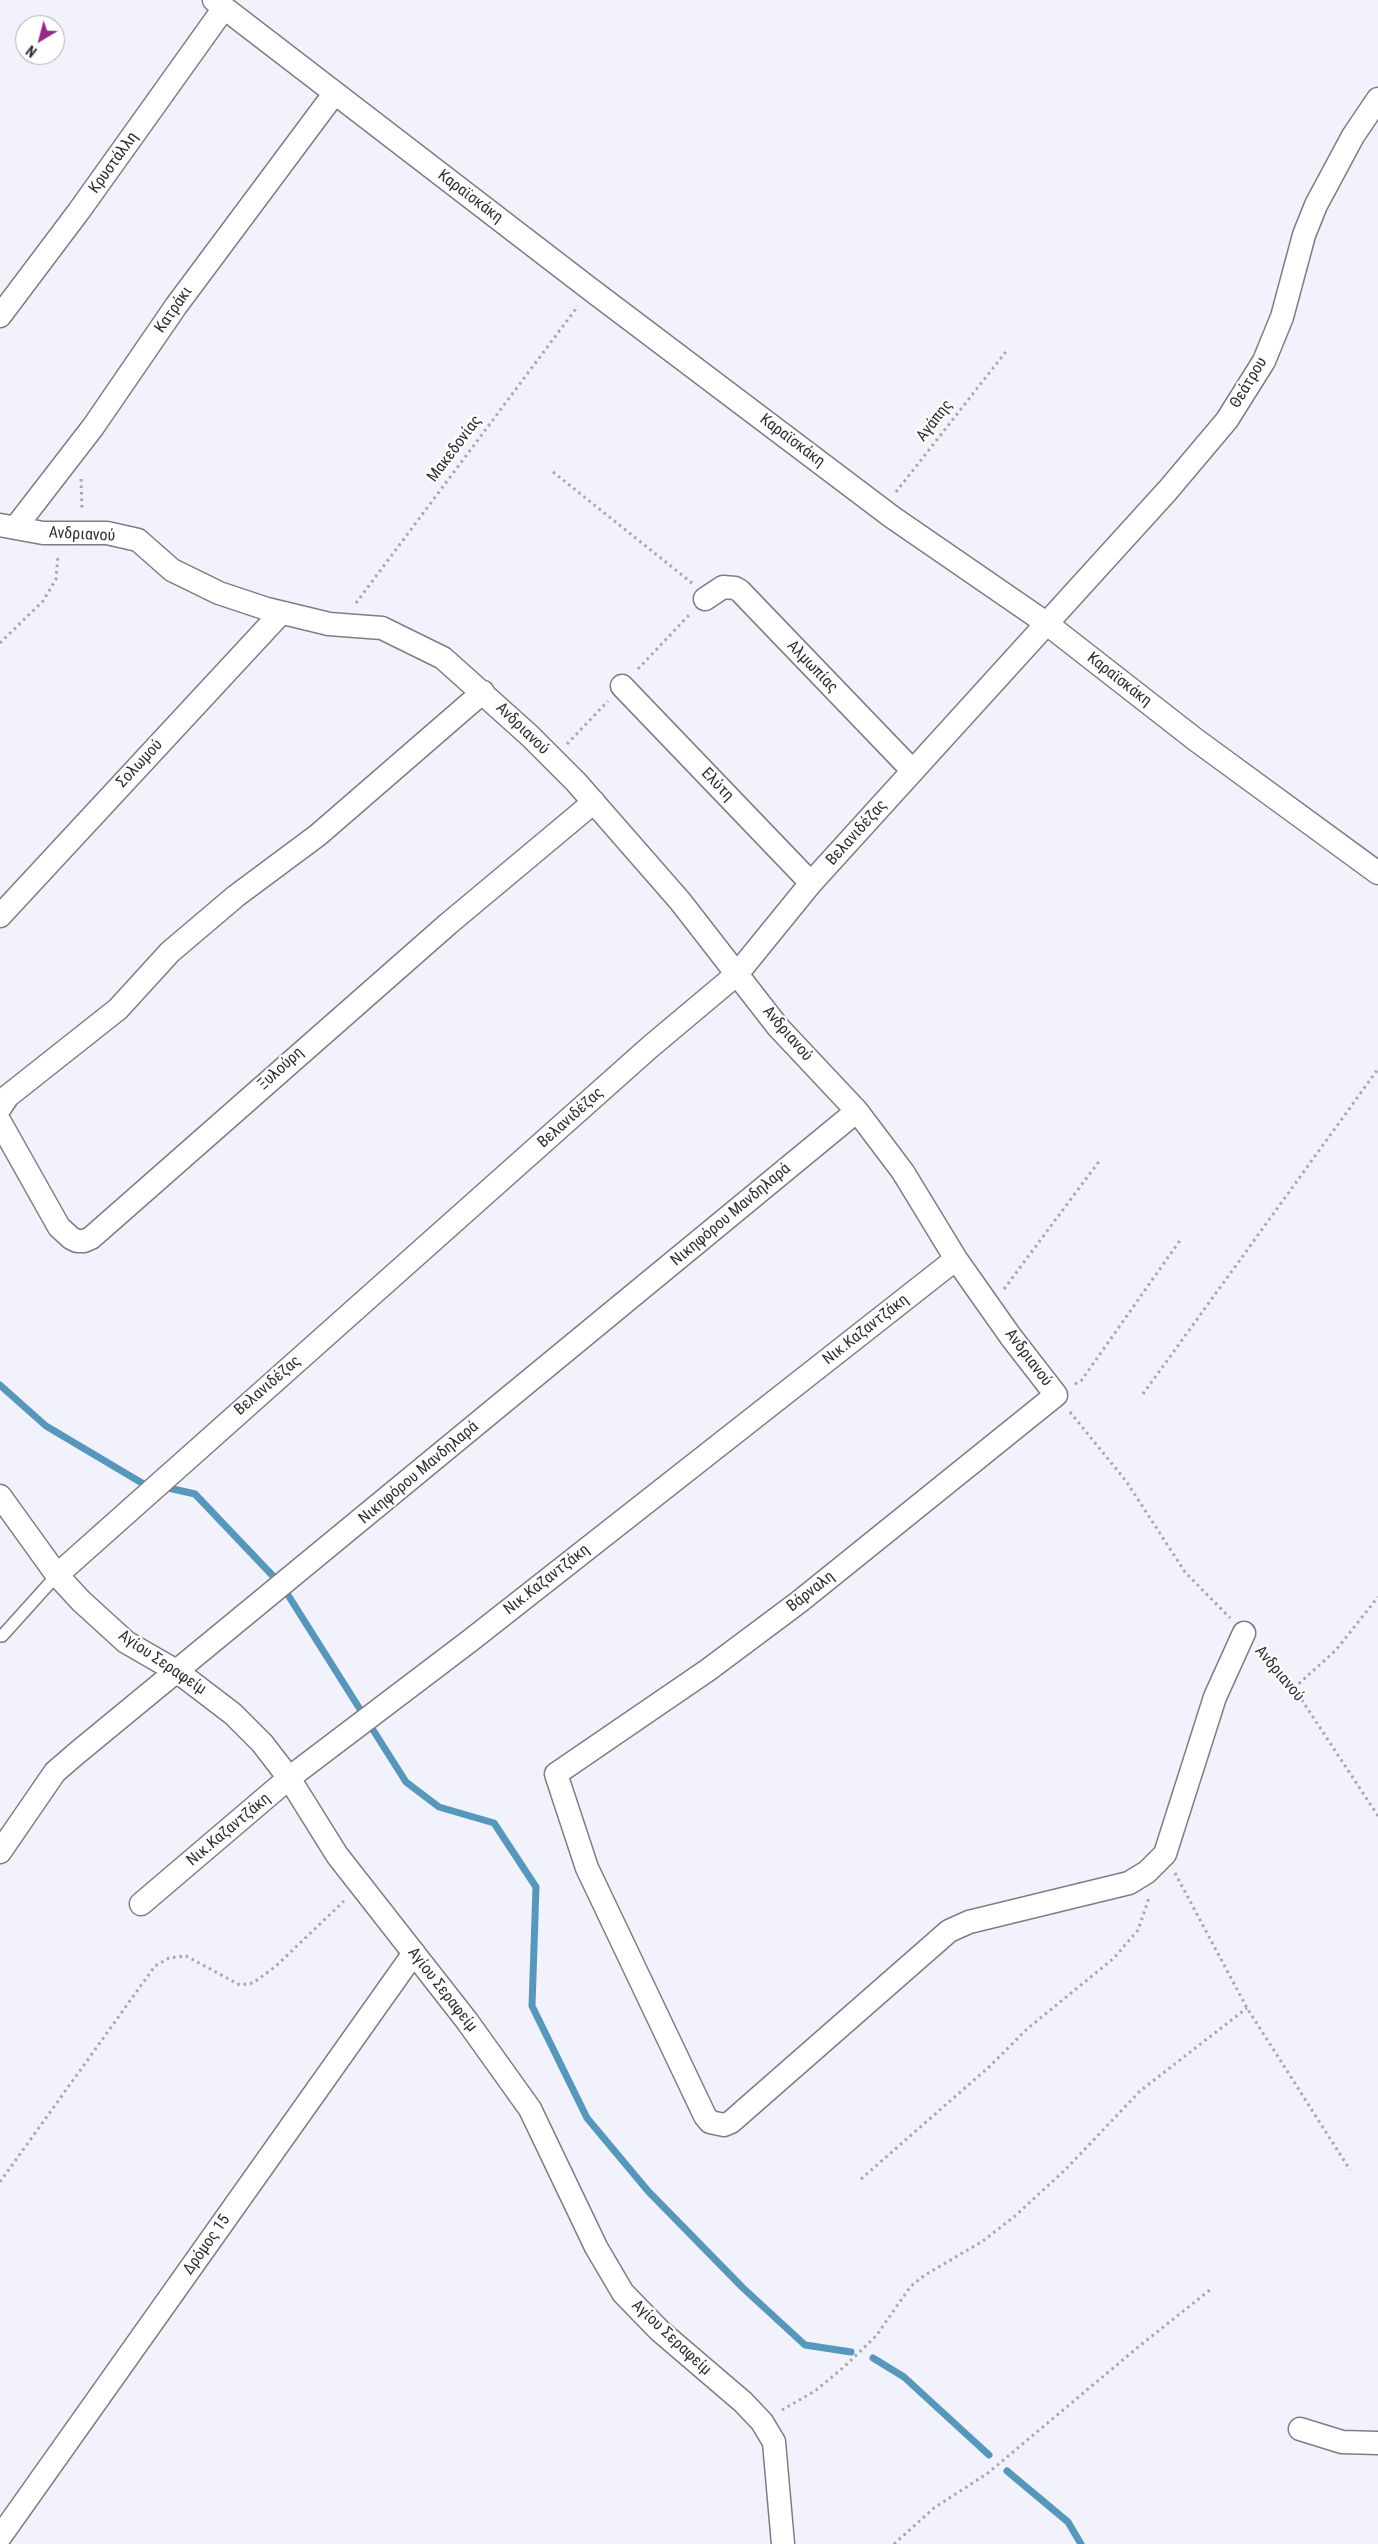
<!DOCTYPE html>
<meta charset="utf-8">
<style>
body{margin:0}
#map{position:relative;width:1378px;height:2544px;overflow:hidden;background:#f1f2fb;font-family:"Roboto Condensed",sans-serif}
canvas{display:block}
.north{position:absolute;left:15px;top:15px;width:50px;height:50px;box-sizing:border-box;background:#fff;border:1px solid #acacad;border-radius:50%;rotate:217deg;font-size:14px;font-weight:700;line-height:20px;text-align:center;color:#2f2f32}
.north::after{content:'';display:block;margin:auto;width:18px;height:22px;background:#962889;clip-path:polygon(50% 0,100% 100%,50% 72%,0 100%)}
</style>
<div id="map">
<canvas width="1378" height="2544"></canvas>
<div class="north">N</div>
</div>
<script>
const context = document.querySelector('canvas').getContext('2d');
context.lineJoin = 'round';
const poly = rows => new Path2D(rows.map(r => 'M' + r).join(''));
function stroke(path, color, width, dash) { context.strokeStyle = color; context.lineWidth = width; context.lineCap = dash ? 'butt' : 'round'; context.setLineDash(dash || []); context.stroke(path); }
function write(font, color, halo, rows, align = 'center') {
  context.font = font + ' "Roboto Condensed",sans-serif'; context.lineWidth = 4.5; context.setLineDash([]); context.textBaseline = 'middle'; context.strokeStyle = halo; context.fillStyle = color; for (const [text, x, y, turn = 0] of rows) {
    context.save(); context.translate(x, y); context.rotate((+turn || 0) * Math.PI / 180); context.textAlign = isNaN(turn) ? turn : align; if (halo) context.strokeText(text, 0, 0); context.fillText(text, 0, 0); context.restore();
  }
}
stroke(poly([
 [0,1385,46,1426,142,1483],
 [164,1487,195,1494,273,1576],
 [288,1595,363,1714],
 [368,1722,406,1782,439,1807,494,1823,536,1887,532,2006,587,2118,648,2191,743,2288,805,2345,851,2352],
 [873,2358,904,2377,989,2455],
 [1007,2471,1068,2522,1081,2544]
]), '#5897bc', 7);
const lane = poly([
 [2,1636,57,1575]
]);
const street = poly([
 [214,0,590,289,892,517,1046,623,1196,740,1378,873],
 [0,316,79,211,224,8],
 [0,525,43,533,107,533,138,540,172,570,219,593,267,609,329,624,382,628,443,658,530,736,576,782,680,901,778,1027,857,1111,903,1172,956,1259,1011,1337,1056,1395,799,1602,708,1670,556,1774,587,1868,705,2116,710,2122,724,2125,731,2122,949,1931,969,1922,1129,1883,1147,1872,1165,1854,1215,1697,1244,1633],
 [15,528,93,427,176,306,334,94],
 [705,599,723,587,735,588,740,591,913,771],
 [622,686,811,883],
 [0,916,281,613],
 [0,1108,8,1096,118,1009,170,952,236,896,318,835,483,692],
 [0,1122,59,1227,71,1238,77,1241,84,1241,91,1238,448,924,594,802],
 [0,1496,57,1575,81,1601,126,1642,178,1672,233,1714,262,1743,289,1778,337,1855,467,2021,530,2109,596,2247,623,2293,660,2331,743,2402,762,2422,774,2442,783,2544],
 [57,1575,650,1047,737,974,811,883,1168,490,1227,420,1264,361,1282,317,1304,235,1316,205,1353,136,1378,99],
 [0,1852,55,1772,77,1753,857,1111],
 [141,1904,289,1778,471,1640,956,1259],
 [1300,2429,1342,2442,1378,2443],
 [0,2537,414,1953]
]);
stroke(lane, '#7d7d85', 14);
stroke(street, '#7d7d85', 25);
stroke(poly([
 [553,472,692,583],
 [81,479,82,510],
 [896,492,1008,349],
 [356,603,578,306],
 [0,643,43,601,56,579,58,556],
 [638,669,690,614],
 [567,744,608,701],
 [1004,1289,1100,1160],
 [1075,1384,1081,1381,1181,1239],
 [1143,1394,1378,1069],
 [1070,1412,1126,1481,1185,1572,1230,1618],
 [1260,1650,1294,1688,1378,1816],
 [1294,1688,1336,1650,1378,1597],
 [1175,1873,1247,2008,1350,2170],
 [861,2179,990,2066,1027,2029,1114,1958,1138,1930,1149,1898],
 [0,2182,155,1966,169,1958,186,1956,240,1985,253,1983,276,1966,344,1901],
 [782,2410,815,2391,844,2367,876,2336,911,2286,925,2275,983,2241,1015,2216,1066,2169,1140,2091,1247,2008],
 [894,2544,934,2508,988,2473,1137,2348,1211,2289]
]), '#a6a6ad', 3, [2.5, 4]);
stroke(lane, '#fff', 11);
stroke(street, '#fff', 22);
write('16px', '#2f2f32', '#fff', [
 ["Κρυστάλλη",114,163,-54],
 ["Καραϊσκάκη",470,197,37],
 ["Κατράκι",174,310,-55],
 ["Θεάτρου",1249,383,-59],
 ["Αγάπης",935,421,-52],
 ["Καραϊσκάκη",792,441,37],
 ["Μακεδονίας",455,449,-53],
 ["Ανδριανού",82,535,3],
 ["Αλμωπίας",812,667,46],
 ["Καραϊσκάκη",1119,680,38],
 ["Ανδριανού",522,729,44],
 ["Σολωμού",140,764,-47],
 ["Ελύτη",717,785,46],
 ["Βελανιδέζας",857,833,-48],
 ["Ανδριανού",787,1034,49],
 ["Ξυλούρη",281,1069,-42],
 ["Βελανιδέζας",571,1118,-42],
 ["Νικηφόρου Μανδηλαρά",731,1215,-40],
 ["Νικ.Καζαντζάκη",866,1330,-38],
 ["Ανδριανού",1028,1358,53],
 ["Βελανιδέζας",268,1386,-41],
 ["Νικηφόρου Μανδηλαρά",419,1473,-40],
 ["Νικ.Καζαντζάκη",547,1580,-38],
 ["Βάρναλη",811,1592,-38],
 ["Αγίου Σεραφείμ",162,1663,34],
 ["Ανδριανού",1279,1674,50],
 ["Νικ.Καζαντζάκη",229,1830,-40],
 ["Αγίου Σεραφείμ",442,1990,52],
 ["Δρόμος 15",207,2245,-55],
 ["Αγίου Σεραφείμ",671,2338,43]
]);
</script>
